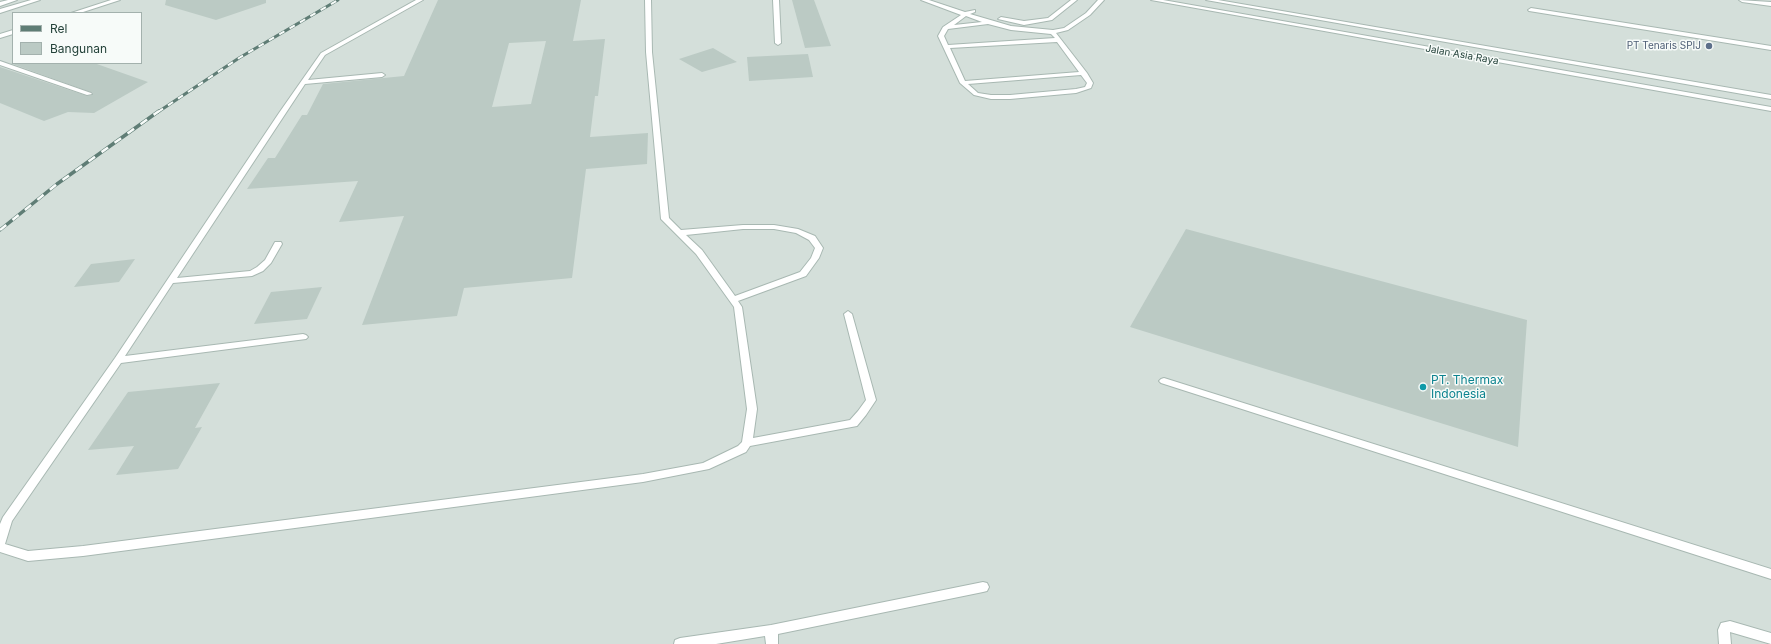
<!DOCTYPE html>
<style>
body{margin:0}
#map{position:relative;width:1771px;height:644px;overflow:hidden;background:#e6efeb;font-family:Inter,sans-serif}
canvas{display:block}
.legend{position:absolute;left:12px;top:12px;width:130px;height:52px;box-sizing:border-box;background:#f7fbf9;border:1px solid #a3b1ad;margin:0;padding:5px 7px;list-style:none;font-size:12px;color:#24423a}
.legend li{display:flex;align-items:center;gap:8px;height:20px}
.legend b{width:20px;border:1px solid #a3b1ad}
</style>
<div id="map">
<canvas width="1771" height="644"></canvas>
<ul class="legend">
<li><b style="height:5px;background:#5f7d75"></b>Rel</li>
<li><b style="height:11px;background:#bbcac4"></b>Bangunan</li>
</ul>
</div>
<script>
const context = document.querySelector('canvas').getContext('2d');
context.lineJoin = 'round';
function fill(path, color) { context.fillStyle = color; context.fill(path, 'evenodd'); }
const poly = rows => new Path2D(rows.map(r => 'M' + r).join(''));
function stroke(path, color, width, dash) { context.strokeStyle = color; context.lineWidth = width; context.lineCap = dash ? 'butt' : 'round'; context.setLineDash(dash || []); context.stroke(path); }
function write(font, color, halo, rows, align = 'center') {
  context.font = font + ' Inter,sans-serif'; context.lineWidth = 3; context.setLineDash([]); context.textBaseline = 'middle'; context.strokeStyle = halo; context.fillStyle = color; for (const [text, x, y, turn = 0] of rows) {
    context.save(); context.translate(x, y); context.rotate((+turn || 0) * Math.PI / 180); context.textAlign = isNaN(turn) ? turn : align; if (halo) context.strokeText(text, 0, 0); context.fillText(text, 0, 0); context.restore();
  }
}
fill(poly([
 [0,0,1771,0,1771,644,0,644],
 [13,13,141,13,141,63,13,63]
]), '#d4dfda');
fill(poly([
 [166,0,266,0,266,3,216,20,165,5],
 [438,0,581,0,573,41,605,39,598,96,595,96,590,137,648,133,647,164,586,169,572,278,464,288,457,316,362,325,404,216,339,222,358,181,247,189,268,158,275,158,302,115,307,115,323,84,404,76],
 [546,41,531,104,492,107,509,43],
 [792,0,814,0,831,46,805,48],
 [713,48,737,62,702,72,679,59],
 [808,54,813,77,749,81,747,57],
 [10,63,94,63,148,82,94,113,68,112,44,121,0,103,0,67,87,96,92,95,93,93],
 [1186,229,1527,320,1518,447,1130,327],
 [135,259,119,282,74,287,91,264],
 [322,287,307,319,254,324,271,292],
 [220,383,195,428,202,427,178,469,116,475,134,446,88,450,128,392]
]), '#bbcac4');
const service = poly([
 [8,0,17,0,0,6,0,2,8,0],
 [31,0,40,0,0,13,0,9,31,0],
 [111,0,120,0,80,13,71,13,111,0],
 [416,0,423,0,325,55,308,80,382,73,385,75,382,77,305,84,177,278,250,271,257,267,265,260,275,242,281,242,282,244,271,263,263,271,252,276,173,283,125,356,303,334,306,335,308,337,306,339,121,363,12,521,5,544,28,551,83,546,643,474,703,463,738,446,742,442,747,409,734,307,696,254,661,219,646,52,645,0,651,0,652,52,669,218,681,230,743,225,774,225,798,229,815,236,823,248,819,258,806,276,738,301,742,307,757,409,753,438,850,420,858,411,866,400,844,314,848,311,852,314,876,400,866,415,857,426,750,446,746,452,709,469,643,482,83,556,28,561,0,552,0,524,3,517,115,358,279,113,321,53,416,0],
 [743,229,774,229,796,233,809,240,815,248,811,258,800,272,735,296,702,250,686,235,743,229],
 [773,0,779,0,781,43,778,45,775,43,773,0],
 [921,0,929,0,965,12,975,10,975,12,970,14,1011,26,1053,30,1064,28,1086,13,1098,0,1104,0,1090,15,1068,30,1056,33,1087,73,1093,83,1091,88,1076,93,1010,99,991,99,974,95,960,83,938,36,943,27,961,15,921,0],
 [966,16,982,22,954,25,966,16],
 [988,24,1011,30,1051,34,1055,38,948,45,944,36,948,29,988,24],
 [1057,42,1079,72,965,81,950,48,1057,42],
 [1081,75,1087,83,1085,87,1076,89,1010,95,991,95,978,93,968,84,1081,75],
 [1071,0,1077,0,1052,20,1024,25,998,19,1001,17,1024,21,1048,18,1071,0],
 [1151,0,1163,0,1771,107,1771,111,1151,0],
 [1206,0,1218,0,1771,95,1771,99,1206,0],
 [1739,0,1771,2,1771,6,1742,2,1739,0],
 [1531,8,1771,46,1771,50,1529,11,1528,10,1531,8],
 [13,30,13,34,0,38,0,34,13,30],
 [0,61,91,93,92,94,87,95,0,65,0,61],
 [1164,378,1771,569,1771,579,1161,383,1159,381,1161,379,1164,378],
 [983,582,987,583,989,587,987,591,983,592,778,634,778,644,766,644,765,636,716,644,674,644,675,640,680,638,771,625,983,582],
 [1730,621,1771,633,1771,644,1730,632,1731,644,1719,644,1718,630,1721,623,1730,621]
]);
stroke(service, '#a8b8b2', 2);
fill(service, '#fff');
const railFar1 = poly([
 [158,112,239,58,338,0]
]);
const rail = poly([
 [0,230,57,184,159,111]
]);
stroke(railFar1, '#5f7d75', 3);
stroke(rail, '#5f7d75', 3.5);
stroke(railFar1, '#f7fbf9', 2, [6]);
stroke(rail, '#f7fbf9', 2.5, [8]);
for (const [x, y, r, color] of [
 [1709,46,4,"#5c6f8a"],
 [1423,387,4,"#0f9aa8"]
]) { const dot = new Path2D(); dot.arc(x, y, r, 0, 2 * Math.PI); context.fillStyle = color; context.fill(dot); stroke(dot, '#f7fbf9', 1.5); }
write('10px', '#4e5e75', '#f7fbf9', [
 ["PT Tenaris SPIJ",1701,46]
], 'right');
write('10px', '#24423a', '#f7fbf9', [
 ["Jalan Asia Raya",1462,55,10]
]);
write('12px', '#0d838f', '#f7fbf9', [
 ["PT. Thermax",1431,380],
 ["Indonesia",1431,394]
], 'left');
</script>
